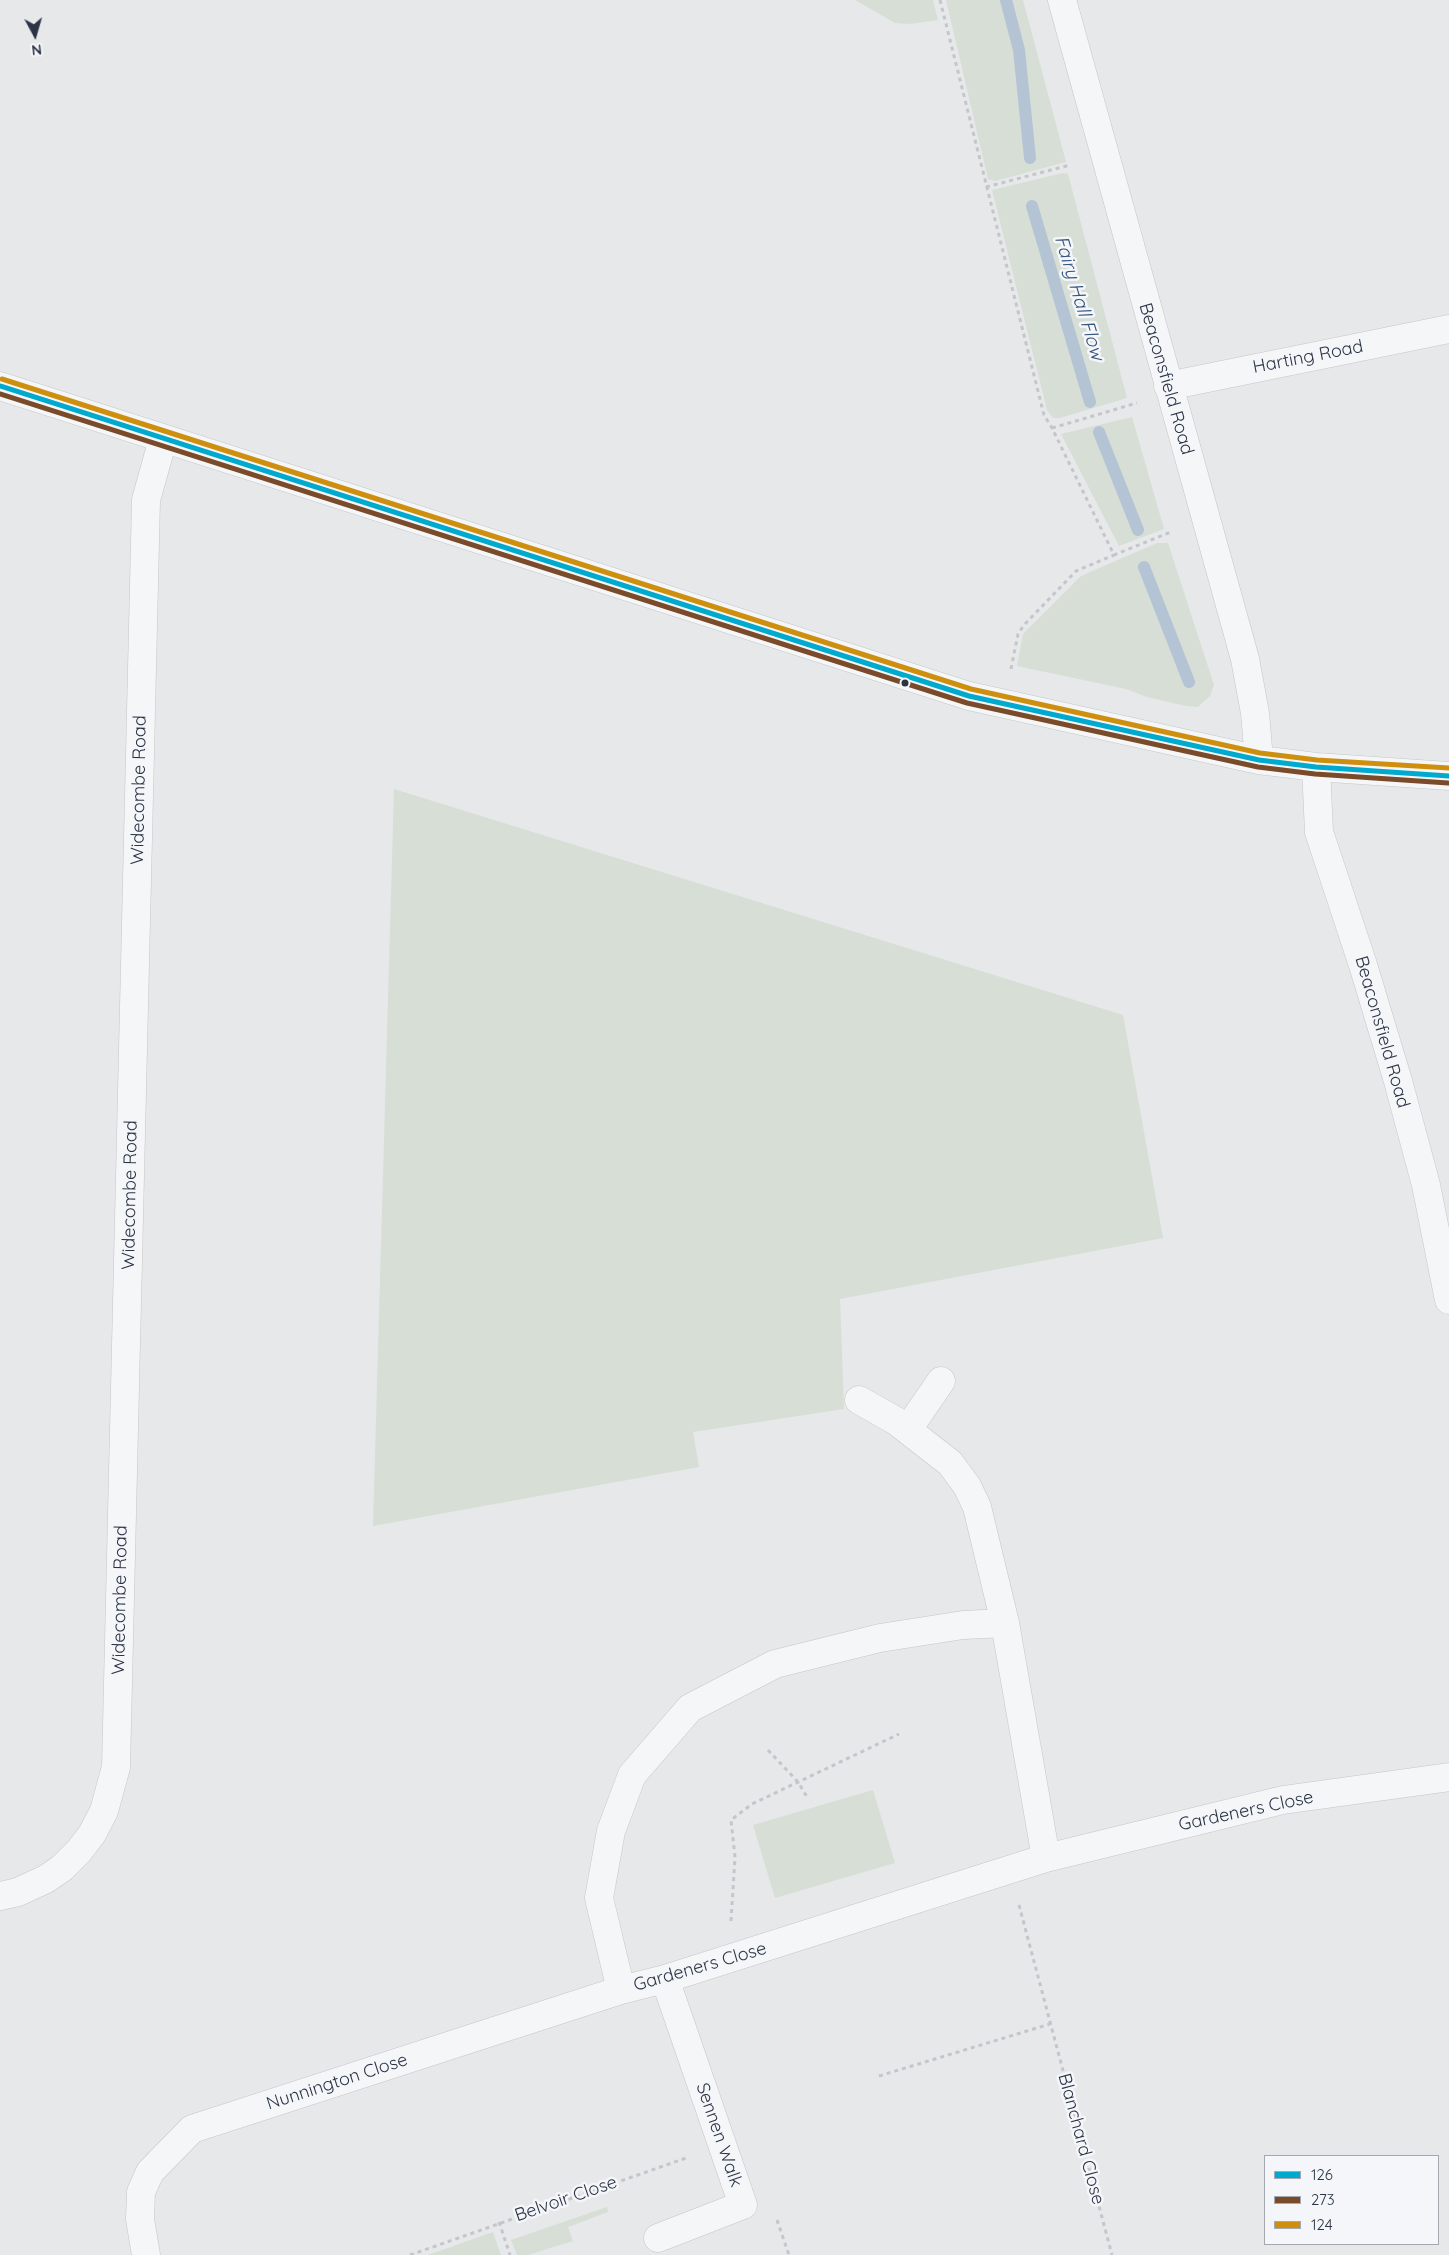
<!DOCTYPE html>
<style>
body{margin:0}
#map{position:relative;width:1449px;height:2255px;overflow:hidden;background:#e6e8ea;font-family:Quicksand,sans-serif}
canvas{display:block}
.legend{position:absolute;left:1264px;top:2155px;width:175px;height:90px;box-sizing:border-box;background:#f4f6f9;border:1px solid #a4a8b1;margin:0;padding:6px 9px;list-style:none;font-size:15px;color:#2b3445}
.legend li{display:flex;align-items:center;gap:10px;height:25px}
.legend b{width:25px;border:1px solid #a4a8b1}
.north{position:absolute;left:10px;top:10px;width:50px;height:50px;-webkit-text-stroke:4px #f4f6f9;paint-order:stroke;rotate:174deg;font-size:14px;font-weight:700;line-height:20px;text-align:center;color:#2b3445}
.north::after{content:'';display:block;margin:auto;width:18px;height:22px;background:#2b3445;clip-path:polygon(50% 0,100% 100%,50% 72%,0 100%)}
</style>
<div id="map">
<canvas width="1449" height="2255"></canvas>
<ul class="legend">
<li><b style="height:6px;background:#00a9ce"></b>126</li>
<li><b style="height:6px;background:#7a4b2a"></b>273</li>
<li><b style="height:6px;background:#ce8f0e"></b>124</li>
</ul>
<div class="north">N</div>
</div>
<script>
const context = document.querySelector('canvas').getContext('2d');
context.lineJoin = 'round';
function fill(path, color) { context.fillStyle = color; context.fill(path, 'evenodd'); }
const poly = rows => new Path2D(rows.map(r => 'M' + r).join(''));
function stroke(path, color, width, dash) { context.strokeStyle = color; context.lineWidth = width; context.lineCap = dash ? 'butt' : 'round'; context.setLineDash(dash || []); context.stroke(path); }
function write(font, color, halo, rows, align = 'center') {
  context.font = font + ' Quicksand,sans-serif'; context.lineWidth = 5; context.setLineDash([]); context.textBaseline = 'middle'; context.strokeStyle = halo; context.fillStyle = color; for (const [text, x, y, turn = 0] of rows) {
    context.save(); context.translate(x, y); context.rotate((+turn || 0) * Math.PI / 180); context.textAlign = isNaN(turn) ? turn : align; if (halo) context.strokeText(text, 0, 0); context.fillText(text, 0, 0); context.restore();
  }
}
fill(poly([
 [855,0,933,0,938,20,910,24,895,23],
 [946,0,1023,0,1066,162,995,181,988,179],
 [1063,173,1068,174,1127,398,1060,418,1053,418,1047,410,992,190],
 [1132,417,1164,529,1119,546,1061,434],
 [1157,543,1168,543,1214,685,1210,696,1198,707,1186,706,1147,697,1126,689,1017,666,1023,634,1081,576],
 [394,789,1123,1015,1163,1238,840,1299,844,1409,693,1432,699,1467,373,1526],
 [873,1790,895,1863,775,1898,753,1825],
 [607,2207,608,2212,568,2227,573,2241,528,2255,517,2255,511,2240],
 [493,2232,501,2255,428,2255]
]), '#d6ded6');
stroke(poly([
 [1006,0,1019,50,1030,158],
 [1032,206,1090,402],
 [1099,432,1138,530],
 [1144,567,1189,682]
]), '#b4c4d5', 12);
const minor = poly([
 [1062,0,1245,659,1255,713,1259,760],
 [0,386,969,696,1259,760,1316,767,1449,776],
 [1168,386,1449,329],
 [1316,767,1319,832,1363,965,1398,1081,1426,1185,1449,1300],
 [859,1400,896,1421,950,1463,967,1486,977,1507,1005,1623,1046,1858],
 [908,1429,941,1381],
 [1005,1623,963,1625,880,1638,775,1664,690,1708,632,1775,611,1831,599,1898,621,1990,665,1979,1046,1858,1283,1800,1449,1777],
 [0,1896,18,1892,46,1879,62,1868,79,1851,92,1834,104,1811,116,1767,146,500,163,439],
 [658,2238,743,2205,665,1979],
 [146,2255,140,2219,141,2192,150,2172,192,2129,621,1990]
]);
stroke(minor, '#c4c6c8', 29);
stroke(poly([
 [940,0,1044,415,1052,428,1114,555,1171,532],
 [986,187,1070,165],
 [1052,428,1137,403],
 [1011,669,1018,634,1024,625,1076,571,1114,555],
 [768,1750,798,1782,807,1797],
 [1019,1905,1112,2255],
 [731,1921,735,1857,731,1820,752,1804,899,1734],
 [879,2076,1050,2024],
 [777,2220,789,2255],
 [499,2222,510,2255],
 [410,2255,689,2157]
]), '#c5c6ca', 3, [4, 4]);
stroke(minor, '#f5f6f7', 28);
stroke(poly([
 [0,386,969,696,1259,760,1316,767,1449,776]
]), '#00a9ce', 5);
stroke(poly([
 [0,394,967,703,1258,767,1315,774,1448,783]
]), '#7a4b2a', 5);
stroke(poly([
 [2,379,971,689,1260,753,1317,760,1449,768]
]), '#ce8f0e', 5);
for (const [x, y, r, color] of [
 [905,683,4.5,"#2b3445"]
]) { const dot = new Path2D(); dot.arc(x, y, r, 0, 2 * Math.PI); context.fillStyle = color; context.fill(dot); stroke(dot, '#f4f6f9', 2); }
write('18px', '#2b3445', '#f4f6f9', [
 ["Harting Road",1308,357,-11],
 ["Beaconsfield Road",1166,379,74],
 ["Widecombe Road",139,790,-89],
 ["Beaconsfield Road",1382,1032,74],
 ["Widecombe Road",130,1195,-89],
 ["Widecombe Road",120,1600,-89],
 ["Gardeners Close",1246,1811,-12],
 ["Gardeners Close",700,1967,-16],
 ["Nunnington Close",337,2082,-18],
 ["Sennen Walk",719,2135,71],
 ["Blanchard Close",1081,2139,75],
 ["Belvoir Close",566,2199,-19]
]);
write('italic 19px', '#34527a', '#f4f6f9', [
 ["Fairy Hall Flow",1079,298,73]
]);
</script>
